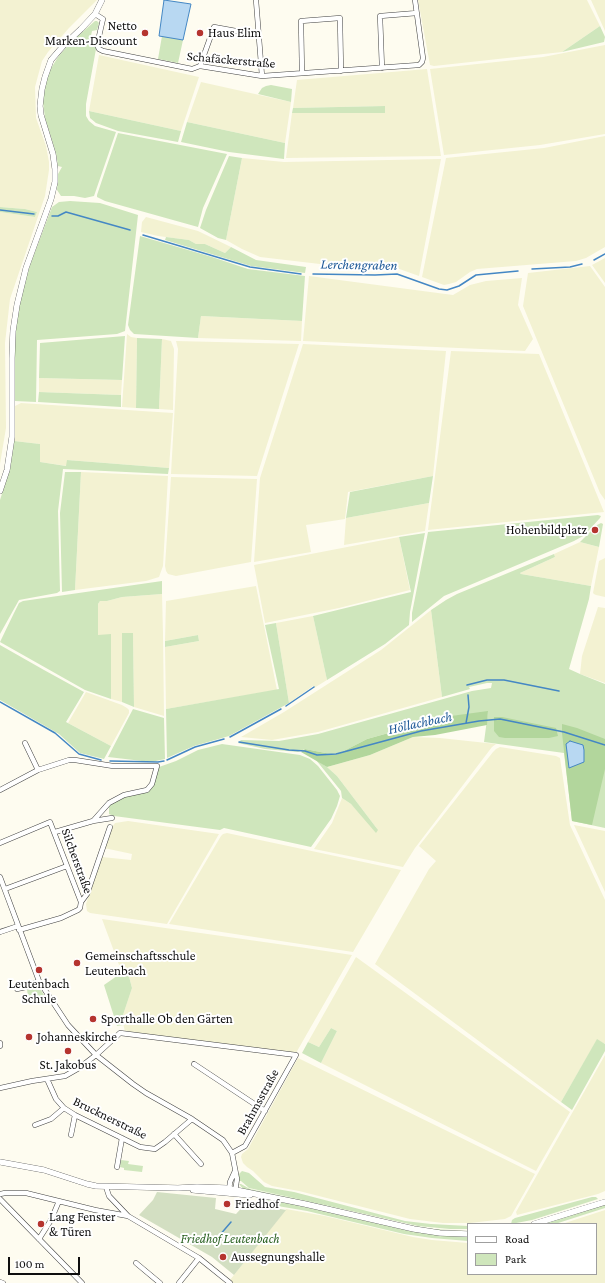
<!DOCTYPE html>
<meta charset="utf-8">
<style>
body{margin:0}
#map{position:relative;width:605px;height:1283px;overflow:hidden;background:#fefcf0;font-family:"Crimson Pro",serif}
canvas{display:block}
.legend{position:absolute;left:467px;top:1223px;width:130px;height:52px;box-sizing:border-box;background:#fff;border:1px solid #9f9f9f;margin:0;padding:5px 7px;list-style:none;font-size:12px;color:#0e0e0e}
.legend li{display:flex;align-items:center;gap:8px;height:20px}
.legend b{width:20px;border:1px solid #9f9f9f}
.scale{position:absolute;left:8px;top:1257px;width:72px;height:18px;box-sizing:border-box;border:2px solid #0e0e0e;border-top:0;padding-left:5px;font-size:12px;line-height:14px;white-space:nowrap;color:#0e0e0e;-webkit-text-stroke:3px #fff;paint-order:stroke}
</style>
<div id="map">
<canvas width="605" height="1283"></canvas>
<ul class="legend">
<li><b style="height:5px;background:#fff"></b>Road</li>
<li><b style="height:11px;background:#cfe6bc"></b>Park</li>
</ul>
<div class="scale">100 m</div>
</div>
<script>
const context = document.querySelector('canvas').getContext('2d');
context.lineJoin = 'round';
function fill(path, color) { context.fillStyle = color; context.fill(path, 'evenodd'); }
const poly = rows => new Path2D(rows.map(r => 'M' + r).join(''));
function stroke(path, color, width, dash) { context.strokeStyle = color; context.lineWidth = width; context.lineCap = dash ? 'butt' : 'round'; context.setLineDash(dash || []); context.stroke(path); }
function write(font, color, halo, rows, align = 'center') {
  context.font = font + ' "Crimson Pro",serif'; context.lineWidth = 4; context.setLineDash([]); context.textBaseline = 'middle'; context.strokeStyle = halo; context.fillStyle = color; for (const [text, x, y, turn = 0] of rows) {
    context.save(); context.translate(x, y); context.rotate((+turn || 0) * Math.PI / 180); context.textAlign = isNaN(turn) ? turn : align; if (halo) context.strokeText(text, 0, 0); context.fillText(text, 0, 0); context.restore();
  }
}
fill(poly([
 [0,0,97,0,69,28,48,52,42,61,35,87,36,118,46,146,49,162,49,170,45,196,10,299,5,343,6,428,0,464,0,212,35,217,37,212,25,209,0,207],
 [418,0,587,0,600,26,562,52,434,66,430,65],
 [591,0,605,0,605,31],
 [605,45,605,134,540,145,444,155,430,69,543,57],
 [99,55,199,77,181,131,89,111],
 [427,69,441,156,286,158,292,113,385,113,385,106,293,108,297,80],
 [201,82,291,102,285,143,187,122],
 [605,136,605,247,586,258,576,261,477,269,470,272,456,282,449,284,444,285,422,277,446,158,544,148],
 [242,158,284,162,441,159,419,276,391,266,385,267,337,266,260,257,242,249,226,240],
 [146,217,198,231,231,247,225,253,205,244,196,244,189,240,158,236,141,232,142,222],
 [605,258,605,283,592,265],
 [590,266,605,287,605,500,600,493,523,306,528,273],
 [309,276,453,295,470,285,486,281,522,278,518,305,533,339,525,351,303,341],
 [201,316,302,321,301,341,198,338],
 [127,334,131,337,137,338,136,408,122,407],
 [162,339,171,341,174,349,173,410,159,409],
 [176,341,299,344,257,476,171,474,178,349],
 [303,344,446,351,433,476,348,492,345,519,306,525,311,552,254,562,260,478],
 [451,351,539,354,604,512,428,530],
 [39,378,122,380,121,395,39,392],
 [21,403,173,413,169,468,67,460,67,466,40,462,40,444,14,441,15,406],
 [81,472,168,476,163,566,159,577,146,581,75,590],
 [171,477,257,479,251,562,176,576,168,574,166,571,165,566],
 [429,503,425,531,344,545,346,518],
 [399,537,410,590,339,608,265,623,254,565],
 [580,542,599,547,591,586,521,574,520,573,555,557,554,554],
 [605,558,605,597,596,595,594,594,593,593,599,561],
 [256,586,277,690,166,709,165,647,199,641,198,635,165,641,166,601],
 [162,594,163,634,164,716,134,707,133,634,122,634,122,702,111,699,111,635,98,635,98,604,100,601,107,601,122,597],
 [598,607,605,608,605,683,580,674,582,656],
 [431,610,442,697,318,732,272,740,241,737,284,712,381,650],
 [313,616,327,680,314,688,313,686,289,703,276,623],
 [86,692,122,705,127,708,129,710,129,713,111,746,68,723],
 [413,737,440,738,496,744,492,747,415,848,403,867,314,849,332,823,342,798,351,804,378,830,337,776,327,767,370,755],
 [500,747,556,756,560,758,570,825,605,900,605,1044,597,1040,561,1102,375,964,429,869,436,861,419,846,493,752,496,749],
 [128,821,219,834,167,924,90,913,87,911,86,904,102,857,131,860,132,854,104,848,112,827,115,823],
 [574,825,605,831,605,892],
 [227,833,401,870,353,952,169,924,221,836,223,834],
 [102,919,299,947,352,955,296,1053,125,1032,122,1018,132,988,127,969,122,973],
 [356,957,570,1112,536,1171,321,1063,337,1031,331,1028,319,1047,308,1042],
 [605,1055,605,1191,598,1194,517,1215,516,1212],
 [298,1058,535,1174,511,1216,505,1219,470,1223,443,1223,410,1219,299,1191,272,1186,264,1182,253,1171,247,1167,243,1163,241,1157,242,1154,248,1149],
 [286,1209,325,1216,413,1237,432,1240,468,1243,468,1274,596,1274,596,1224,562,1224,605,1210,605,1283,233,1283,230,1280]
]), '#f3f2d2');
fill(poly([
 [95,21,97,21,99,23,97,30,92,31,90,40,95,44,96,49,86,104,86,116,89,121,95,126,116,132,94,196,85,198,74,196,61,196,57,190,58,174,62,167,58,166,56,153,45,118,43,102,45,85,50,70,58,57,71,42],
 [600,26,605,37,604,42,562,52],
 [162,36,183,40,178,63,158,59],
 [271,85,292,89,291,102,258,94,262,88,266,86],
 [385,106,385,113,292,113,293,108],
 [89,111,181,131,178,142,118,131,96,123,90,118],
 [187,122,285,143,284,159,229,152,181,142],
 [118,133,227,154,203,208,198,227,105,201,97,197,97,195],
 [229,156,242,158,226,240,218,238,200,228,206,210],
 [70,201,100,203,138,215,125,331,117,334,37,340,36,402,15,401,15,338,19,305,30,265,52,207,59,202],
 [0,207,25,209,37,212,35,217,0,212],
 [140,236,212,257,248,269,305,276,302,321,201,316,198,338,134,334,130,330,128,325],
 [166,237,189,240,196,244,205,244,225,253,231,247,256,260,306,267,305,273,251,266,165,240],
 [125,336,122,380,39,378,40,343],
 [137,338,162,339,159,409,136,408],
 [39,392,121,395,121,407,38,402],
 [14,441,40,444,40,462,66,466,67,460,169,468,168,474,63,469,58,511,60,591,57,593,19,600,0,634,0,500,10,469],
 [65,472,81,472,75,590,62,592,60,513],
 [433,476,429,503,346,518,350,492],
 [598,515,601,516,600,518,589,530,585,535,574,541,444,596,412,622,412,613,428,532],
 [601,523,603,524,599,547,580,542,597,525],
 [425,533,410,612,409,625,385,644,327,680,313,616,411,592,399,537],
 [554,554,555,557,520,573,521,574,591,586,589,599,569,669,580,674,605,684,605,828,572,821,564,753,484,742,488,712,421,720,410,727,367,739,336,755,305,749,298,752,265,749,238,743,241,740,279,741,318,734,472,691,491,688,492,683,487,683,469,687,470,689,442,697,431,610,446,600,457,594],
 [162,581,162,594,122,597,107,601,100,601,98,604,98,635,111,634,111,699,85,690,0,642,14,613,19,603,23,601],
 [276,623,289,703,229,736,194,746,167,758,166,709,279,689,265,625],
 [133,633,134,707,122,702,122,633],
 [198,635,199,641,165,647,165,641],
 [0,645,44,670,84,692,66,722,111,746,104,759,80,753,59,734,0,700],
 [133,709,164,718,165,759,151,762,108,757],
 [222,744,300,755,310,759,318,766,337,790,340,796,337,806,331,819,311,847,224,828,220,830,114,816,109,814,109,805,124,797,148,792,155,781,159,767,176,761,198,750],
 [316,760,327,767,337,776,378,830,376,833,351,804,342,798,341,791],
 [127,969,132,988,122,1018,123,1025,117,1026,104,985],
 [37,984,44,995,26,1004,28,997,27,989],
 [331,1028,337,1031,321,1063,302,1053,308,1042,319,1047],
 [597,1039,605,1044,605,1051,572,1110,561,1102],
 [121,1160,129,1161,128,1164,143,1166,142,1172,124,1170,124,1168,120,1167],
 [242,1171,249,1173,265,1187,294,1192,405,1221,431,1224,468,1226,468,1229,450,1229,418,1226,249,1188,241,1181,239,1181,239,1174],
 [239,1184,241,1184,250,1189,311,1202,402,1224,434,1229,468,1231,437,1230,406,1225,243,1189],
 [592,1197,596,1197,598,1199,532,1220,511,1224,512,1220,515,1218],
 [260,1199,293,1204,406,1230,423,1233,468,1236,468,1241,432,1238,404,1234,307,1211,260,1203,259,1201],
 [605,1204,605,1208,555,1224,542,1224]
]), '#cfe6bc');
fill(poly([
 [488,711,487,725,435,735,413,737,370,755,327,767,301,752,305,749,336,755,367,739,410,727,421,720],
 [494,717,502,717,556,728,558,736,549,738,505,738,499,737,494,731],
 [562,724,577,728,605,739,605,769,592,825,572,821,562,733]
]), '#b2d69c');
fill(poly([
 [157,1192,216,1198,215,1209,236,1214,247,1202,258,1205,286,1210,234,1275,212,1257,139,1215,153,1200]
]), '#d3dfc2');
const water = poly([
 [164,0,191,4,183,40,159,36,164,0],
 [570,741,583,745,584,750,584,762,569,768,566,744,570,741]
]);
fill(water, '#b8d8f2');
stroke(water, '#4487c4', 1);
stroke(poly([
 [0,210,34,214],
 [52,216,58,216,66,212,130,230],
 [143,235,220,258,250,267,301,274],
 [594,260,605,254],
 [532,269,570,267,582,264],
 [313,274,375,275,397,274,439,289,447,290,459,286,476,275,518,271],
 [467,685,487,680,504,680,559,691],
 [0,702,55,733,79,754,101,760],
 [286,706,314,687],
 [466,723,469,707,468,695],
 [230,737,281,709],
 [239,742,289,750,305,751,317,755,336,754,421,731,479,721,500,719,564,732,605,745],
 [167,760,195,747,224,739],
 [110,761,158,762,164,761],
 [213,1243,231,1222]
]), '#4487c4', 1.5);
const minor = poly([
 [256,0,262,76],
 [95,14,103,19,97,45,99,49,103,51,192,69,200,66,262,76,419,65,422,62,423,58,415,0],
 [200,66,214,27,258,35],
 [382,68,380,16,417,13],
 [302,73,301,21,340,18,341,71],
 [25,743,38,770],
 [0,790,38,770,69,760,75,760,113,766,157,766,152,784,147,790,124,795,109,803,93,821],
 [55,832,93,821,112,818],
 [0,843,50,822,81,902,80,908,78,910,61,918,19,930],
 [0,877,39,981,68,1025,96,1055,133,1084,146,1093,192,1119,223,1140,232,1153,237,1179,235,1192],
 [5,889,67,866],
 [81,902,87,894,110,827],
 [0,932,18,926],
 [17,989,26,987,39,981],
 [0,1046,0,1043],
 [194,1064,265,1111],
 [47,1079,56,1099,64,1108,75,1115,140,1147,155,1149,165,1142,192,1119],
 [0,1088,32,1081,65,1076,79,1068,96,1055,120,1033,296,1055,245,1146,232,1153],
 [35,1125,51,1119,64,1108],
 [174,1134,201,1164],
 [71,1135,75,1115],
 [117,1167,122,1138],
 [106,1187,109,1196,128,1216,199,1258,230,1283],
 [229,1191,230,1182,235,1171],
 [0,1194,5,1193,26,1193,95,1210,128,1216],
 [0,1199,82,1283],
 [39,1239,51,1220,59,1201],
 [136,1263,160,1283],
 [0,1282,3,1283],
 [179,1283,199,1258]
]);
const tertiary = poly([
 [0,491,7,470,12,437,12,358,13,331,17,305,26,268,51,199,55,182,55,169,53,154,41,115,40,106,42,89,45,77,51,60,64,45,81,29,95,14,102,0],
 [0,1162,44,1170,87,1184,96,1186,178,1188,197,1187,226,1188,305,1204,414,1229,440,1233,468,1234],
 [193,1190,250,1195],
 [534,1224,605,1202]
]);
stroke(minor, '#414141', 5.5);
stroke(tertiary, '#414141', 6);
stroke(minor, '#fff', 4.5);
stroke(tertiary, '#fff', 5.5);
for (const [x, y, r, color] of [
 [145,33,4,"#b5342f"],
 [200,33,4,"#b5342f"],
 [595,530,4,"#b5342f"],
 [77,963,4,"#b5342f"],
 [39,970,4,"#b5342f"],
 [93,1019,4,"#b5342f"],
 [29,1037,4,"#b5342f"],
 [68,1051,4,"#b5342f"],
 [227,1204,4,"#b5342f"],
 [41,1224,4,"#b5342f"],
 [223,1257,4,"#b5342f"]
]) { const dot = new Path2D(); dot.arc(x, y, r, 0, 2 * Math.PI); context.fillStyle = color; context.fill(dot); stroke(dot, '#fff', 1.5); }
write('13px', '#0e0e0e', '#fff', [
 ["Netto",137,26,"right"],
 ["Marken-Discount",137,41,"right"],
 ["Haus Elim",208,33],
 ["Hohenbildplatz",587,530,"right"],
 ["Gemeinschaftsschule",85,956],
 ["Leutenbach",85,971],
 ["Leutenbach",39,984,"center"],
 ["Schule",39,999,"center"],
 ["Sporthalle Ob den Gärten",101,1019],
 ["Johanneskirche",37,1037],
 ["St. Jakobus",68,1065,"center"],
 ["Friedhof",235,1204],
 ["Lang Fenster",49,1217],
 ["& Türen",49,1232],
 ["Aussegnungshalle",231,1257]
], 'left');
write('13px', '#0e0e0e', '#fff', [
 ["Schafäckerstraße",231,60,5],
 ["Silcherstraße",77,861,70],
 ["Brahmsstraße",258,1102,-61],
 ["Brucknerstraße",110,1118,26]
]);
write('italic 13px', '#2b6223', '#fff', [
 ["Friedhof Leutenbach",230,1239]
]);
write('italic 14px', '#1f5a98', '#fff', [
 ["Lerchengraben",359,265,1],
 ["Höllachbach",420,723,-12]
]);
</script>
